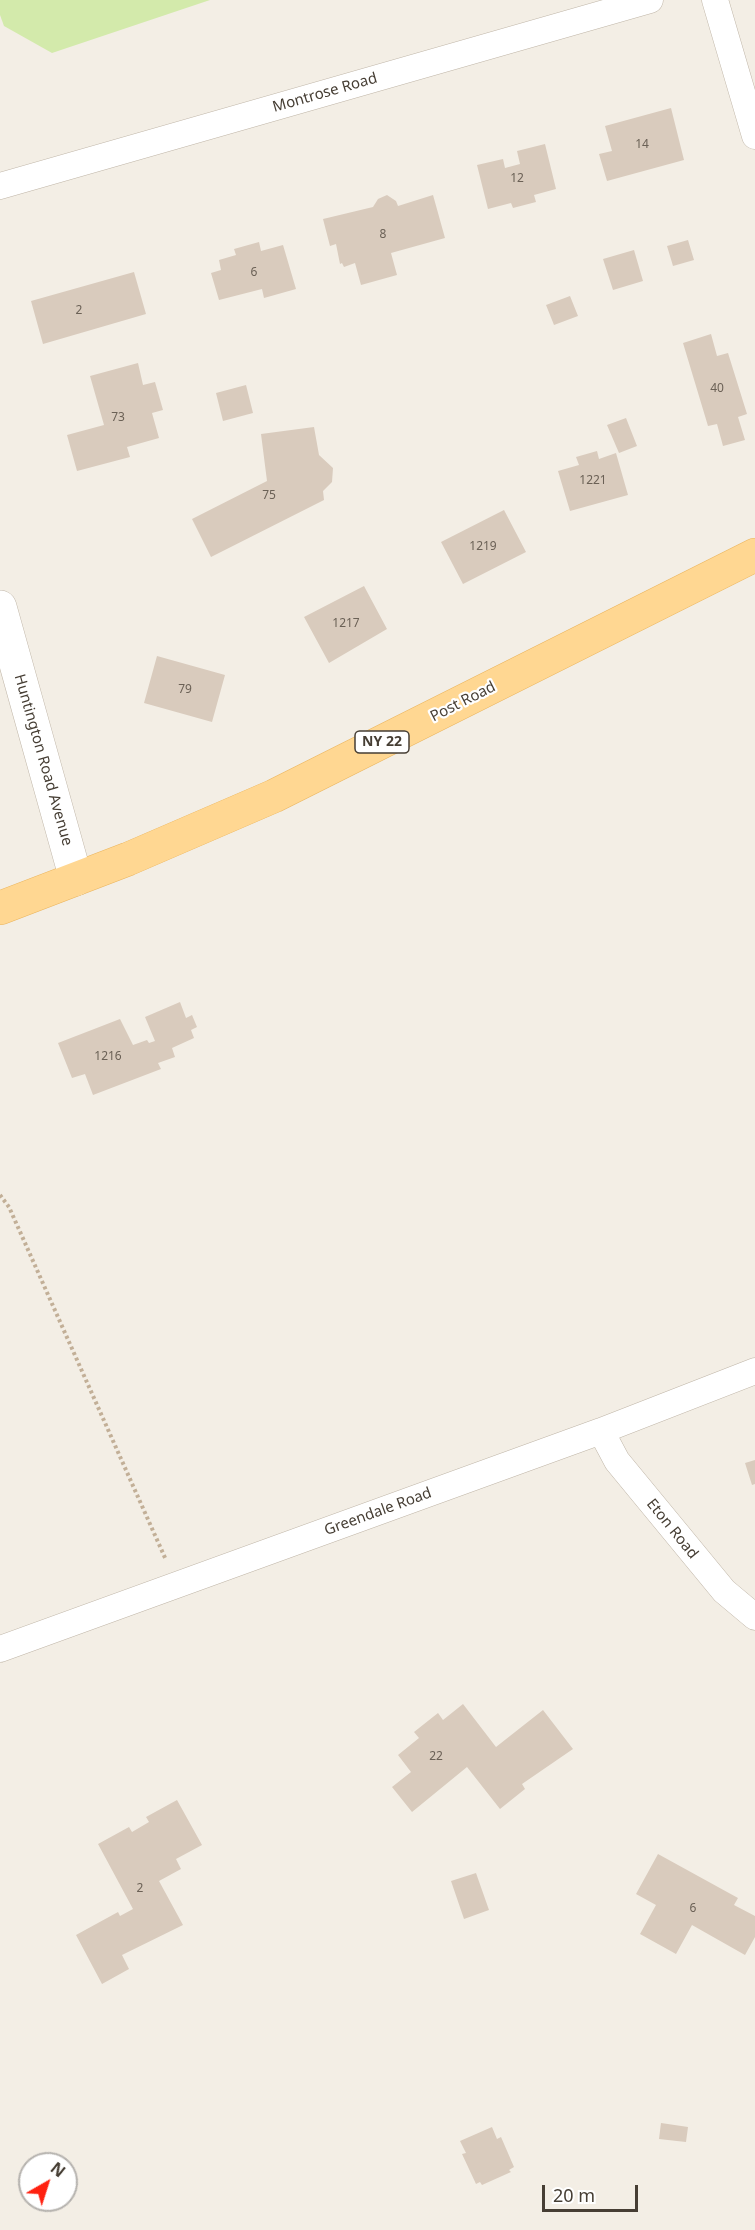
<!DOCTYPE html>
<style>
body{margin:0}
#map{position:relative;width:755px;height:2230px;overflow:hidden;background:#f3eee5;font-family:"Noto Sans",sans-serif}
canvas{display:block}
.north{position:absolute;left:18px;top:2152px;width:60px;height:60px;box-sizing:border-box;background:#fff;border:2px solid #b5b2ae;border-radius:50%;rotate:39deg;font-size:16px;font-weight:700;line-height:24px;text-align:center;color:#463e34}
.north::after{content:'';display:block;margin:auto;width:21px;height:27px;background:#ff2110;clip-path:polygon(50% 0,100% 100%,50% 72%,0 100%)}
.scale{position:absolute;left:542px;top:2185px;width:96px;height:27px;box-sizing:border-box;border:3px solid #463e34;border-top:0;padding-left:8px;font-size:18px;line-height:21px;white-space:nowrap;color:#463e34;-webkit-text-stroke:4px #fff;paint-order:stroke}
</style>
<div id="map">
<canvas width="755" height="2230"></canvas>
<div class="north">N</div>
<div class="scale">20 m</div>
</div>
<script>
const context = document.querySelector('canvas').getContext('2d');
context.lineJoin = 'round';
function fill(path, color) { context.fillStyle = color; context.fill(path, 'evenodd'); }
const poly = rows => new Path2D(rows.map(r => 'M' + r).join(''));
function stroke(path, color, width, dash) { context.strokeStyle = color; context.lineWidth = width; context.lineCap = dash ? 'butt' : 'round'; context.setLineDash(dash || []); context.stroke(path); }
function write(font, color, halo, rows, align = 'center') {
  context.font = font + ' "Noto Sans",sans-serif'; context.lineWidth = 4.5; context.setLineDash([]); context.textBaseline = 'middle'; context.strokeStyle = halo; context.fillStyle = color; for (const [text, x, y, turn = 0] of rows) {
    context.save(); context.translate(x, y); context.rotate((+turn || 0) * Math.PI / 180); context.textAlign = isNaN(turn) ? turn : align; if (halo) context.strokeText(text, 0, 0); context.fillText(text, 0, 0); context.restore();
  }
}
fill(poly([
 [0,0,210,0,52,53,4,26,0,15]
]), '#d3eaab');
fill(poly([
 [671,108,684,160,607,181,599,154,612,151,605,126],
 [545,144,556,189,534,195,536,202,513,208,511,203,488,209,477,165,503,159,505,168,520,164,517,151],
 [387,195,396,201,398,206,433,195,445,238,391,253,397,275,361,285,355,263,344,267,342,263,340,264,336,244,330,246,323,219,373,207,378,199],
 [688,240,694,260,673,266,667,246],
 [259,242,261,251,283,245,296,289,264,298,262,289,219,300,211,273,221,270,219,260,236,255,234,249],
 [634,250,643,281,613,290,603,259],
 [134,272,146,314,43,344,31,301],
 [570,296,578,316,554,325,546,305],
 [711,334,717,356,728,353,747,414,738,417,745,440,723,446,717,424,708,426,683,343],
 [138,363,143,385,155,382,163,410,152,413,159,438,127,447,130,457,77,471,67,435,104,425,90,376],
 [246,385,253,413,223,421,216,393],
 [626,418,637,446,619,453,607,425],
 [314,427,319,455,333,468,332,482,323,491,324,500,211,557,192,519,267,481,261,434],
 [597,451,599,459,616,453,628,495,570,511,558,471,579,465,576,457],
 [504,510,526,552,463,584,441,542],
 [364,586,387,629,329,663,304,617],
 [157,656,225,675,212,722,144,703],
 [180,1002,186,1018,192,1015,197,1027,191,1030,194,1038,172,1048,175,1057,158,1063,161,1069,93,1095,85,1074,72,1078,58,1043,120,1019,133,1045,147,1040,149,1043,155,1041,145,1017],
 [755,1460,755,1484,752,1485,745,1463],
 [463,1704,496,1747,543,1710,573,1749,522,1784,525,1789,500,1809,467,1767,412,1812,392,1787,411,1772,398,1755,419,1738,414,1732,438,1713,443,1720],
 [177,1800,202,1845,176,1859,181,1869,159,1881,183,1925,122,1955,129,1969,102,1984,76,1935,118,1912,120,1916,133,1909,98,1844,129,1827,132,1832,149,1822,146,1817],
 [658,1854,738,1898,734,1905,755,1916,755,1937,745,1955,692,1925,676,1954,640,1934,656,1905,636,1894],
 [476,1873,489,1910,464,1919,451,1881],
 [661,2123,688,2127,686,2142,659,2139],
 [492,2127,497,2139,501,2137,514,2167,509,2170,511,2172,482,2185,480,2182,476,2184,462,2154,466,2153,460,2141]
]), '#d9cbbd');
const minor = poly([
 [715,0,755,136],
 [0,186,650,0],
 [601,1431,617,1461,724,1591,755,1617],
 [0,1649,601,1431,755,1371]
]);
const tertiary = poly([
 [0,607,76,879]
]);
const primary = poly([
 [0,908,128,859,274,796,755,555]
]);
stroke(minor, '#bfb5a7', 27);
stroke(tertiary, '#bfb5a7', 34);
stroke(primary, '#eab45c', 34);
stroke(poly([
 [0,1195,9,1207,166,1560]
]), '#c2af97', 4, [3, 3]);
stroke(minor, '#fff', 26);
stroke(tertiary, '#fff', 33);
stroke(primary, '#ffd792', 33);
write('12px', '#6b6156', null, [
 ["14",642,145],
 ["12",517,179],
 ["8",383,235],
 ["6",254,273],
 ["2",79,311],
 ["40",717,389],
 ["73",118,418],
 ["1221",593,481],
 ["75",269,496],
 ["1219",483,547],
 ["1217",346,624],
 ["79",185,690],
 ["1216",108,1057],
 ["22",436,1757],
 ["2",140,1889],
 ["6",693,1909]
]);
for (const [x, y, w] of [
 [382,742,54]
]) { const box = new Path2D(); box.roundRect(x - w / 2, y - 11, w, 22, 4.5); context.fillStyle = '#fff'; context.fill(box); stroke(box, '#463e34', 1.5); }
write('bold 14px', '#463e34', null, [
 ["NY 22",382,742]
]);
write('15px', '#463e34', '#fff', [
 ["Montrose Road",325,93,-16],
 ["Post Road",463,702,-27],
 ["Huntington Road Avenue",43,760,74],
 ["Greendale Road",378,1512,-20],
 ["Eton Road",672,1529,51]
]);
</script>
